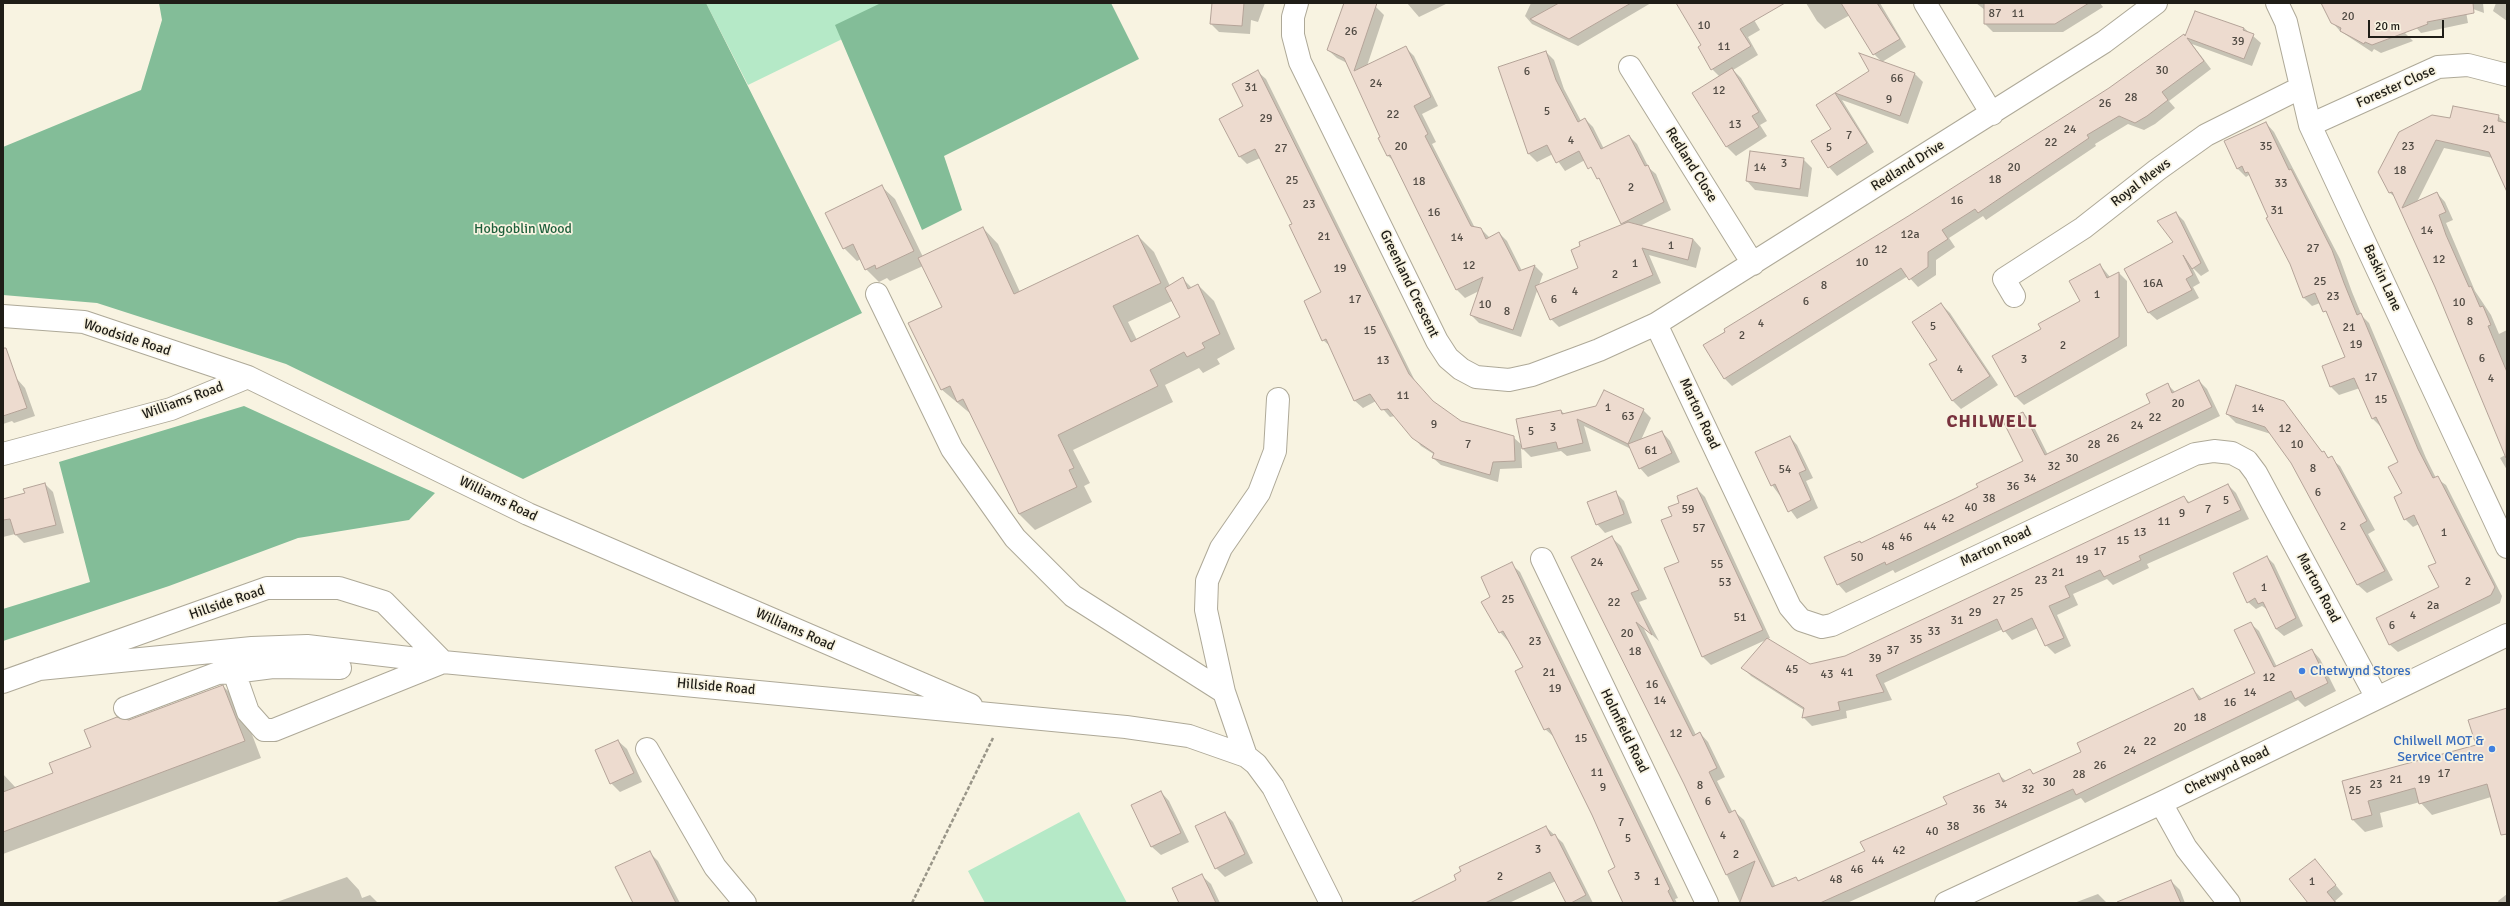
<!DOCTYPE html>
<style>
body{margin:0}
#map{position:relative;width:2510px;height:906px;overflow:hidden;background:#f8f3e1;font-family:Signika,sans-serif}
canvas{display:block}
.frame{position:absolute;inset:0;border:4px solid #1f1d17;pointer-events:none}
.scale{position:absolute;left:2368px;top:20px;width:76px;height:18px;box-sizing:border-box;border:2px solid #1f1d17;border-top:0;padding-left:5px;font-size:12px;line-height:14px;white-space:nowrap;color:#1f1d17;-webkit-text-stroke:3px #f8f3e1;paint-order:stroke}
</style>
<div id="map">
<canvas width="2510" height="906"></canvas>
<div class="frame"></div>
<div class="scale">20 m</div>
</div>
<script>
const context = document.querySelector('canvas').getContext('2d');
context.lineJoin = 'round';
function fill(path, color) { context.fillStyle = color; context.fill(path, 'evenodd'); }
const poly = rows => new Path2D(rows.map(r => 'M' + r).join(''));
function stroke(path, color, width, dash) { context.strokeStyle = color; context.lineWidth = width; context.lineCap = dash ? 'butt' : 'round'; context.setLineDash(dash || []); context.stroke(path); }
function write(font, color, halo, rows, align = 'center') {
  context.font = font + ' Signika,sans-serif'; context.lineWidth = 3.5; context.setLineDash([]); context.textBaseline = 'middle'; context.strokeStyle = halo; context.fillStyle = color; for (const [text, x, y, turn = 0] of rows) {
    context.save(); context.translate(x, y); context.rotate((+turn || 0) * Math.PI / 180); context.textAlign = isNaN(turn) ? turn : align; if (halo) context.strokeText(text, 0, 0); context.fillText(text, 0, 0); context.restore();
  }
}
fill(poly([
 [706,3,916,3,748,85],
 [1079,812,1127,903,985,903,968,871]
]), '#b5e9c7');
fill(poly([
 [159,3,706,3,862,313,523,479,286,364,97,303,3,295,3,147,141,90,162,20],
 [881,3,1111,3,1139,59,944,156,962,210,922,230,835,25],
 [244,406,435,493,409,520,298,538,169,586,3,641,3,609,90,582,59,462]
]), '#83bd98');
fill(poly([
 [1214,3,1265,3,1258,22,1251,20,1250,34,1219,32,1211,24],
 [1345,3,1365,3,1375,6,1384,15,1367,66,1406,48,1414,56,1438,106,1422,114,1436,142,1432,144,1475,228,1481,229,1490,238,1499,233,1507,241,1522,271,1535,266,1543,274,1539,285,1580,268,1624,225,1602,183,1585,160,1565,171,1553,154,1537,162,1529,154,1499,68,1546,52,1554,60,1564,89,1581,121,1585,119,1593,127,1604,149,1629,136,1637,144,1649,168,1656,174,1671,210,1640,226,1693,239,1701,248,1696,268,1649,255,1661,283,1559,327,1551,319,1538,288,1521,337,1479,323,1471,315,1479,291,1465,298,1457,290,1395,162,1388,156,1380,138,1382,137,1347,63,1337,58,1328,50],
 [1407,3,1448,3,1419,17],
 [1531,3,1651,3,1578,46,1532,24,1525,16],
 [1677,3,1744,3,1760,30,1748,37,1758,55,1733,70,1741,78,1767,121,1760,125,1767,136,1736,156,1727,147,1694,93,1720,77,1712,69,1703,45],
 [1806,3,1880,3,1906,47,1882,62,1874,54,1850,15,1825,29,1817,21],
 [1976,3,2100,3,2103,7,2063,32,1993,32,1985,24,1985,10],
 [2322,3,2357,3,2360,9,2405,33,2413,41,2381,53,2374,49,2372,52,2340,31,2332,22],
 [2404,3,2483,3,2484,13,2465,6,2468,23,2421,33,2413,24],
 [2496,3,2507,3,2507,21,2493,11],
 [2244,28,2261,43,2252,66,2192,44,2211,69,2169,101,2175,108,2155,124,2144,130,2128,124,2095,144,2096,146,1986,220,1983,216,1949,238,1955,247,1936,260,1936,275,1918,287,1908,276,1732,386,1724,378,1705,346,1759,307,1910,216,2109,89,2186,37],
 [1861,55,1915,74,1923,82,1908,124,1842,100,1874,152,1837,176,1829,167,1832,130,1818,105,1871,71],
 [1258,72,1266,79,1416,383,1435,404,1460,422,1513,437,1523,446,1561,411,1565,414,1643,410,1651,418,1641,440,1662,432,1670,441,1680,462,1648,477,1640,468,1631,449,1584,426,1591,451,1567,456,1561,451,1531,457,1521,447,1522,468,1500,469,1498,482,1441,465,1433,458,1435,455,1421,446,1395,416,1390,417,1376,401,1363,408,1355,401,1331,347,1323,340,1322,292,1293,224,1260,158,1247,164,1240,157,1220,119,1245,106],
 [2498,116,2507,124,2507,192,2493,158,2444,148,2417,202,2437,193,2445,202,2453,220,2446,223,2475,291,2491,315,2499,334,2507,330,2507,450,2486,408,2436,286,2396,198,2390,193,2451,120],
 [2266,123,2274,132,2340,259,2352,292,2362,316,2369,323,2426,458,2436,478,2446,485,2502,596,2500,603,2398,652,2389,644,2440,588,2438,563,2419,524,2413,527,2405,519,2400,462,2381,427,2373,419,2360,388,2339,395,2331,387,2346,358,2329,316,2320,303,2312,306,2304,298,2291,264,2251,177,2249,175,2246,177,2237,168],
 [1803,159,1812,168,1808,197,1755,190,1747,181],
 [882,187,895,199,923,257,983,228,998,244,1020,292,1138,236,1154,252,1170,286,1182,278,1192,288,1198,285,1214,301,1235,349,1217,359,1220,364,1203,373,1199,368,1165,385,1173,402,1073,450,1090,483,1084,486,1092,502,1035,530,1019,514,972,415,941,389,943,307,923,266,890,281,887,278,879,282,866,269,861,259,857,261,844,248],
 [1172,301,1181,317,1137,340,1128,322],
 [2176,213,2184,221,2209,271,2201,276,2192,267,2200,283,2193,287,2199,298,2157,320,2148,312,2175,243],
 [2100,265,2110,277,2119,273,2127,281,2127,346,2024,405,2016,397,1993,357,2042,330,2082,301],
 [1941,304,1950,313,1998,385,1961,409,1952,400,1938,360],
 [17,379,25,388,35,416,14,423,12,421,3,424,3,384],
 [2199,381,2207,389,2220,416,1895,573,1893,570,1846,593,1838,584,1861,544,1979,488,2025,461,2023,413,2031,421,2048,455,2151,404,2167,384,2175,392],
 [2283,402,2323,453,2340,466,2375,530,2368,534,2393,580,2367,593,2358,585,2295,467,2271,434,2236,423,2227,414],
 [1790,437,1797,445,1813,478,1806,481,1818,508,1797,519,1772,485],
 [2507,454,2507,470,2500,458],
 [45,484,53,492,64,533,24,543,15,534,3,537,3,500,26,494],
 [2228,485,2236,493,2249,519,2147,564,2149,568,2113,585,2107,579,2073,594,2078,605,2057,615,2071,646,2055,654,2046,645,2038,628,2012,640,2003,629,1884,683,1892,700,1846,711,1847,718,1812,726,1803,717,1804,710,1751,676,1743,668,1810,665,1845,657,2184,497,2190,503],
 [1697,489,1705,497,1770,638,1711,665,1703,657,1665,569,1680,562,1673,516,1681,503],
 [1615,492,1624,501,1632,523,1605,533,1597,524],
 [1612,538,1621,546,1647,599,1639,602,1659,641,1643,627,1696,735,1700,733,1708,742,1725,777,1717,781,1733,813,1735,812,1744,820,1776,887,1795,878,1799,881,1866,851,1998,774,2006,781,2030,770,2035,775,2082,753,2193,689,2203,700,2257,673,2250,623,2259,631,2277,667,2312,650,2320,659,2336,691,2305,707,2298,700,2085,803,2081,798,1847,903,1740,903,1663,739],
 [2267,557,2274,564,2303,626,2284,636,2276,629,2268,610,2262,606,2256,609,2248,602],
 [1511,564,1520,572,1678,898,1675,899,1677,903,1635,903,1554,737,1545,729,1524,668,1508,641,1500,632,1492,598],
 [223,686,240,703,261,758,3,854,3,774,16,788,54,774,129,721],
 [2507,709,2507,836,2501,830,2491,797,2432,815,2420,802,2380,813,2383,827,2365,832,2353,820,2343,781,2477,746],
 [618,741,627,749,642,782,620,792,611,783],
 [1161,792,1169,801,1189,842,1161,855,1152,847,1132,805],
 [1225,813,1233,822,1253,863,1225,877,1216,868],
 [1546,827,1563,843,1593,903,1567,903,1556,881,1509,903,1440,903,1458,881],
 [649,852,658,861,680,903,634,903],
 [2315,860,2343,894,2335,901,2337,903,2309,903],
 [1202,876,1211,884,1220,903,1180,903],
 [347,877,359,890,362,898,370,895,378,903,274,903],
 [2171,881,2180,890,2185,903,2117,903],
 [2098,894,2107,903,2074,903],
 [2507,894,2507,903,2499,903,2498,901]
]), '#0003');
const building = poly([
 [1212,3,1244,3,1242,26,1210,24,1212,3],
 [1344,3,1377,3,1354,71,1406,46,1431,97,1414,106,1428,134,1425,136,1471,226,1481,228,1486,239,1499,232,1519,271,1535,265,1513,330,1470,315,1483,277,1456,290,1390,155,1387,156,1378,138,1380,137,1344,58,1327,50,1344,3],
 [1559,3,1631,3,1569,39,1530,19,1559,3],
 [1676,3,1785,3,1740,29,1751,46,1711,70,1698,47,1701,45,1676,3],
 [1841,3,1877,3,1900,39,1873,55,1841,3],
 [1984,3,2089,3,2055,24,1984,24,1984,3],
 [2321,3,2473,3,2474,13,2427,22,2428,24,2372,45,2365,42,2364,44,2340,31,2341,28,2331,23,2321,3],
 [2195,11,2244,28,2243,30,2254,34,2244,59,2187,38,2204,61,2162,92,2168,100,2147,116,2135,123,2119,116,2087,135,2089,138,1978,213,1975,209,1942,230,1948,239,1928,252,1928,267,1909,280,1901,268,1724,379,1703,345,1725,332,1724,329,1910,215,2109,88,2184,34,2185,36,2195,11],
 [1546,51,1556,80,1578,122,1585,118,1601,149,1629,135,1645,166,1648,165,1664,202,1621,224,1599,178,1597,179,1591,167,1588,169,1579,151,1556,163,1547,145,1528,154,1498,67,1546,51],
 [1859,53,1915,73,1900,116,1835,93,1867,143,1828,168,1811,141,1831,129,1816,105,1869,71,1859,53],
 [1732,68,1759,112,1752,116,1759,127,1726,147,1692,93,1732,68],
 [1258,70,1409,374,1433,401,1461,421,1514,436,1515,461,1493,462,1490,475,1432,458,1434,453,1412,438,1388,409,1381,410,1370,394,1354,401,1326,339,1322,341,1304,301,1321,292,1289,225,1292,224,1255,149,1239,157,1219,119,1243,106,1232,84,1258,70],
 [2453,106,2499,115,2498,121,2507,123,2507,192,2489,152,2436,140,2402,208,2437,192,2446,212,2439,215,2446,235,2469,287,2471,286,2480,307,2483,306,2491,325,2488,326,2507,372,2506,458,2435,287,2392,192,2389,193,2378,172,2399,132,2432,115,2450,118,2453,106],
 [2266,122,2289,170,2291,169,2332,250,2344,283,2357,315,2361,313,2418,449,2433,478,2438,476,2495,587,2491,595,2389,645,2376,618,2439,587,2428,566,2436,563,2414,515,2404,520,2394,497,2402,493,2388,467,2398,462,2376,417,2372,419,2354,378,2330,387,2322,366,2345,357,2326,311,2323,312,2315,293,2303,298,2290,264,2266,218,2268,217,2248,172,2245,173,2242,166,2237,169,2224,141,2266,122],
 [1750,151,1804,158,1800,189,1746,181,1750,151],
 [882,185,914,251,876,269,875,265,865,270,853,244,843,249,825,213,882,185],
 [2176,212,2201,263,2192,269,2183,255,2193,275,2186,279,2192,290,2148,313,2124,269,2173,242,2157,221,2176,212],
 [1628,222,1693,239,1688,260,1642,248,1653,275,1550,320,1535,286,1578,268,1571,250,1580,246,1579,242,1628,222],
 [983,227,1014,294,1138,235,1161,283,1113,306,1131,342,1180,317,1165,288,1183,277,1188,289,1198,284,1220,334,1202,343,1205,348,1187,357,1184,352,1150,370,1158,386,1058,435,1074,468,1069,470,1077,487,1019,514,963,399,957,402,950,386,941,390,908,323,942,307,918,258,983,227],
 [2100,264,2107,278,2119,272,2119,337,2015,397,1992,356,2041,329,2038,324,2080,301,2069,281,2100,264],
 [1941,303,1990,376,1952,401,1929,364,1937,360,1912,322,1941,303],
 [3,348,6,348,27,408,3,416,3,348],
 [2199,380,2212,407,1928,545,1886,565,1885,562,1837,585,1824,557,1860,541,1861,543,1956,498,1978,487,1976,484,2023,461,2003,421,2023,412,2045,455,2150,403,2146,394,2168,383,2172,393,2199,380],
 [2236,385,2284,401,2322,452,2324,451,2328,458,2332,456,2367,521,2360,525,2385,571,2357,585,2291,463,2265,427,2226,414,2236,385],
 [1604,390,1644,409,1628,444,1577,419,1583,443,1558,449,1556,442,1522,449,1516,419,1561,410,1562,414,1596,406,1604,390],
 [1662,431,1672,453,1639,469,1628,444,1662,431],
 [1790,436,1806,470,1799,473,1811,500,1788,512,1775,484,1771,486,1755,452,1790,436],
 [45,483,56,525,15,535,10,519,3,520,3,499,25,493,23,489,45,483],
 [2228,484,2241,510,2139,556,2141,560,2104,577,2100,570,2065,586,2070,597,2049,606,2064,638,2045,646,2032,618,2003,632,1997,619,1876,675,1884,692,1838,702,1840,710,1802,718,1804,708,1741,668,1767,638,1810,664,1845,656,2184,496,2188,503,2228,484],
 [1697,488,1763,630,1702,657,1664,568,1679,562,1661,520,1672,516,1668,507,1679,503,1677,496,1697,488],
 [1616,491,1624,514,1596,525,1587,502,1616,491],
 [1612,536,1639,590,1631,593,1652,635,1636,622,1693,736,1700,732,1717,768,1709,772,1729,813,1735,810,1772,887,1796,877,1798,881,1865,851,1860,842,1947,804,1943,797,1999,773,2003,782,2030,769,2033,774,2081,752,2077,743,2193,688,2199,700,2255,673,2234,630,2251,622,2274,667,2312,649,2328,683,2295,699,2291,691,2076,795,2073,789,1820,903,1737,903,1740,902,1755,861,1726,875,1684,784,1571,557,1612,536],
 [2267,556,2296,618,2276,629,2263,602,2258,604,2255,598,2247,603,2233,573,2267,556],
 [1512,562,1670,889,1668,891,1674,903,1623,903,1608,871,1615,867,1592,815,1549,728,1544,730,1515,671,1523,667,1503,631,1499,633,1481,602,1490,597,1481,577,1512,562],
 [223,685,245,741,3,832,3,792,53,773,49,763,91,747,84,730,117,717,129,720,223,685],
 [2507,708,2507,834,2501,835,2487,784,2419,804,2415,788,2390,795,2368,801,2372,815,2352,820,2342,781,2476,745,2468,720,2507,708],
 [618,740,634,773,610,784,595,750,618,740],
 [1161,791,1181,833,1151,847,1131,805,1161,791],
 [1225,812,1245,854,1215,869,1195,826,1225,812],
 [1546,826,1551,836,1555,834,1586,895,1571,903,1566,903,1550,872,1485,903,1410,903,1456,880,1454,875,1461,871,1459,867,1546,826],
 [650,851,676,903,633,903,615,867,650,851],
 [2315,859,2336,885,2327,892,2336,903,2308,903,2289,879,2315,859],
 [1202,874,1216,903,1179,903,1172,888,1202,874],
 [2171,880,2181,903,2117,903,2117,902,2171,880]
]);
fill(building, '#eddbcf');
stroke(building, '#b4a398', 1);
const minor = poly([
 [1297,3,1293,17,1293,35,1300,62,1437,341,1448,358,1461,369,1476,377,1509,380,1532,375,1599,350,1656,324,2104,42,2156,3],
 [1925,3,1992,114],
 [2277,3,2286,22,2310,125,2507,547],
 [1630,67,1753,264],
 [2310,125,2438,67,2468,65,2507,75],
 [877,294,952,449,1015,538,1073,596,1224,692],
 [2014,296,2004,279,2083,228,2157,170,2206,135,2300,88],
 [3,316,84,322,248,377],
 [1656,324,1790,607,1801,620,1822,627,1832,625,2195,454,2214,451,2232,453,2247,461,2256,473,2377,698],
 [1278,399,1275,451,1259,493,1221,548,1207,581,1206,610,1224,692,1246,756,1256,764,1273,787,1331,903],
 [3,454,171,409,248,377,528,514,971,705],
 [1542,559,1707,903],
 [39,669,252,648,307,646,443,662,1126,727,1189,736,1246,756],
 [234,672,273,667,340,668],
 [3,682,267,588,339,588,384,602,443,662,274,730,264,730,248,712,234,672,218,673,125,708],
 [647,749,715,867,745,903],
 [2161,803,2186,848,2229,903],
 [1946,903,2161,803,2507,635]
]);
stroke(minor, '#aea998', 24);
stroke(poly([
 [912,903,993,738]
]), '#999588', 2.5, [4, 2]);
stroke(minor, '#fff', 22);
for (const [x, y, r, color] of [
 [2302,671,4,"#3f7fe0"],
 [2492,749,4,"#3f7fe0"]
]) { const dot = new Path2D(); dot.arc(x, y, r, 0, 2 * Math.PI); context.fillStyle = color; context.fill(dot); stroke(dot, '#f8f3e1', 1.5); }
write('12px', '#524c45', null, [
 ["87",1995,14],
 ["11",2018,14],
 ["20",2348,17],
 ["10",1704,26],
 ["26",1351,32],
 ["39",2238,42],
 ["11",1724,47],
 ["30",2162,71],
 ["6",1527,72],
 ["66",1897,79],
 ["24",1376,84],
 ["31",1251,88],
 ["12",1719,91],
 ["28",2131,98],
 ["9",1889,100],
 ["26",2105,104],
 ["5",1547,112],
 ["22",1393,115],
 ["29",1266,119],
 ["13",1735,125],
 ["24",2070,130],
 ["21",2489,130],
 ["7",1849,136],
 ["4",1571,141],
 ["22",2051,143],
 ["20",1401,147],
 ["35",2266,147],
 ["23",2408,147],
 ["5",1829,148],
 ["27",1281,149],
 ["3",1784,164],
 ["14",1760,168],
 ["20",2014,168],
 ["18",2400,171],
 ["18",1995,180],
 ["25",1292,181],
 ["18",1419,182],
 ["33",2281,184],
 ["2",1631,188],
 ["16",1957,201],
 ["23",1309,205],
 ["31",2277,211],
 ["16",1434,213],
 ["14",2427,231],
 ["12a",1910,235],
 ["21",1324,237],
 ["14",1457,238],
 ["1",1671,246],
 ["27",2313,249],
 ["12",1881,250],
 ["12",2439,260],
 ["10",1862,263],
 ["1",1635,264],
 ["12",1469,266],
 ["19",1340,269],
 ["2",1615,275],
 ["25",2320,282],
 ["16A",2153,284],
 ["8",1824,286],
 ["4",1575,292],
 ["1",2097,295],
 ["23",2333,297],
 ["17",1355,300],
 ["6",1554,300],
 ["6",1806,302],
 ["10",2459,303],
 ["10",1485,305],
 ["8",1507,312],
 ["8",2470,322],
 ["4",1761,324],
 ["5",1933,327],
 ["21",2349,328],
 ["15",1370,331],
 ["2",1742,336],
 ["19",2356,345],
 ["2",2063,346],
 ["6",2482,359],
 ["3",2024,360],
 ["13",1383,361],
 ["4",1960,370],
 ["17",2371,378],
 ["4",2491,379],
 ["11",1403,396],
 ["15",2381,400],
 ["20",2178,404],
 ["1",1608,408],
 ["14",2258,409],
 ["63",1628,417],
 ["22",2155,418],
 ["9",1434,425],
 ["24",2137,426],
 ["3",1553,428],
 ["12",2285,429],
 ["5",1531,432],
 ["26",2113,439],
 ["7",1468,445],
 ["28",2094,445],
 ["10",2297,445],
 ["61",1651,451],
 ["30",2072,459],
 ["32",2054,467],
 ["8",2313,469],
 ["54",1785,470],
 ["34",2030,479],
 ["36",2013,487],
 ["6",2318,493],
 ["38",1989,499],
 ["5",2226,501],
 ["40",1971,508],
 ["59",1688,510],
 ["7",2208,510],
 ["9",2182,514],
 ["42",1948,519],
 ["11",2164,522],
 ["44",1930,527],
 ["2",2343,527],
 ["57",1699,529],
 ["13",2140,533],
 ["1",2444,533],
 ["46",1906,538],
 ["15",2123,541],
 ["48",1888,547],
 ["17",2100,552],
 ["50",1857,558],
 ["19",2082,560],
 ["24",1597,563],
 ["55",1717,565],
 ["21",2058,573],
 ["23",2041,581],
 ["2",2468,582],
 ["53",1725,583],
 ["1",2264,588],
 ["25",2017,593],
 ["25",1508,600],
 ["27",1999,601],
 ["22",1614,603],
 ["2a",2433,606],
 ["29",1975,613],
 ["4",2413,616],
 ["51",1740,618],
 ["31",1957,621],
 ["6",2392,626],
 ["33",1934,632],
 ["20",1627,634],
 ["35",1916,640],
 ["23",1535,642],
 ["37",1893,651],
 ["18",1635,652],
 ["39",1875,659],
 ["45",1792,670],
 ["21",1549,673],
 ["41",1847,673],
 ["43",1827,675],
 ["12",2269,678],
 ["16",1652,685],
 ["19",1555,689],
 ["14",2250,693],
 ["14",1660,701],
 ["16",2230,703],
 ["18",2200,718],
 ["20",2180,728],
 ["12",1676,734],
 ["15",1581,739],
 ["22",2150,742],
 ["24",2130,751],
 ["26",2100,766],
 ["11",1597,773],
 ["17",2444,774],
 ["28",2079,775],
 ["21",2396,780],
 ["19",2424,780],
 ["30",2049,783],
 ["23",2376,785],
 ["8",1700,786],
 ["9",1603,788],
 ["32",2028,790],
 ["25",2355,791],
 ["6",1708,802],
 ["34",2001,805],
 ["36",1979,810],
 ["7",1621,823],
 ["38",1953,827],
 ["40",1932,832],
 ["4",1723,836],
 ["5",1628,839],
 ["3",1538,850],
 ["42",1899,851],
 ["2",1736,855],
 ["44",1878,861],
 ["46",1857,870],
 ["2",1500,877],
 ["3",1637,877],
 ["48",1836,880],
 ["1",1657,882],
 ["1",2312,882]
]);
write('14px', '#1f1d17', '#f8f3e1', [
 ["Forester Close",2396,87,-24],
 ["Redland Close",1691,165,58],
 ["Redland Drive",1908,166,-32],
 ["Royal Mews",2141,183,-37],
 ["Baskin Lane",2382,278,65],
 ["Greenland Crescent",1409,284,64],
 ["Woodside Road",127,338,18],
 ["Williams Road",183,401,-20],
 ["Marton Road",1699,414,65],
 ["Williams Road",498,499,26],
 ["Marton Road",1996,547,-25],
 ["Marton Road",2318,588,62],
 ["Hillside Road",227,603,-19],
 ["Williams Road",795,630,24],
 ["Hillside Road",716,687,5],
 ["Holmfield Road",1624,731,64],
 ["Chetwynd Road",2227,771,-26]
]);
write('14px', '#1d5f3b', '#f8f3e1', [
 ["Hobgoblin Wood",523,229]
]);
write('14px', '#366cbe', '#f8f3e1', [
 ["Chetwynd Stores",2310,671],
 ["Chilwell MOT &",2484,741,"right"],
 ["Service Centre",2484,757,"right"]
], 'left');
context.letterSpacing = '1px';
write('bold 18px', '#79323e', '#f8f3e1', [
 ["CHILWELL",1992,422]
]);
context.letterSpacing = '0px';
</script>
